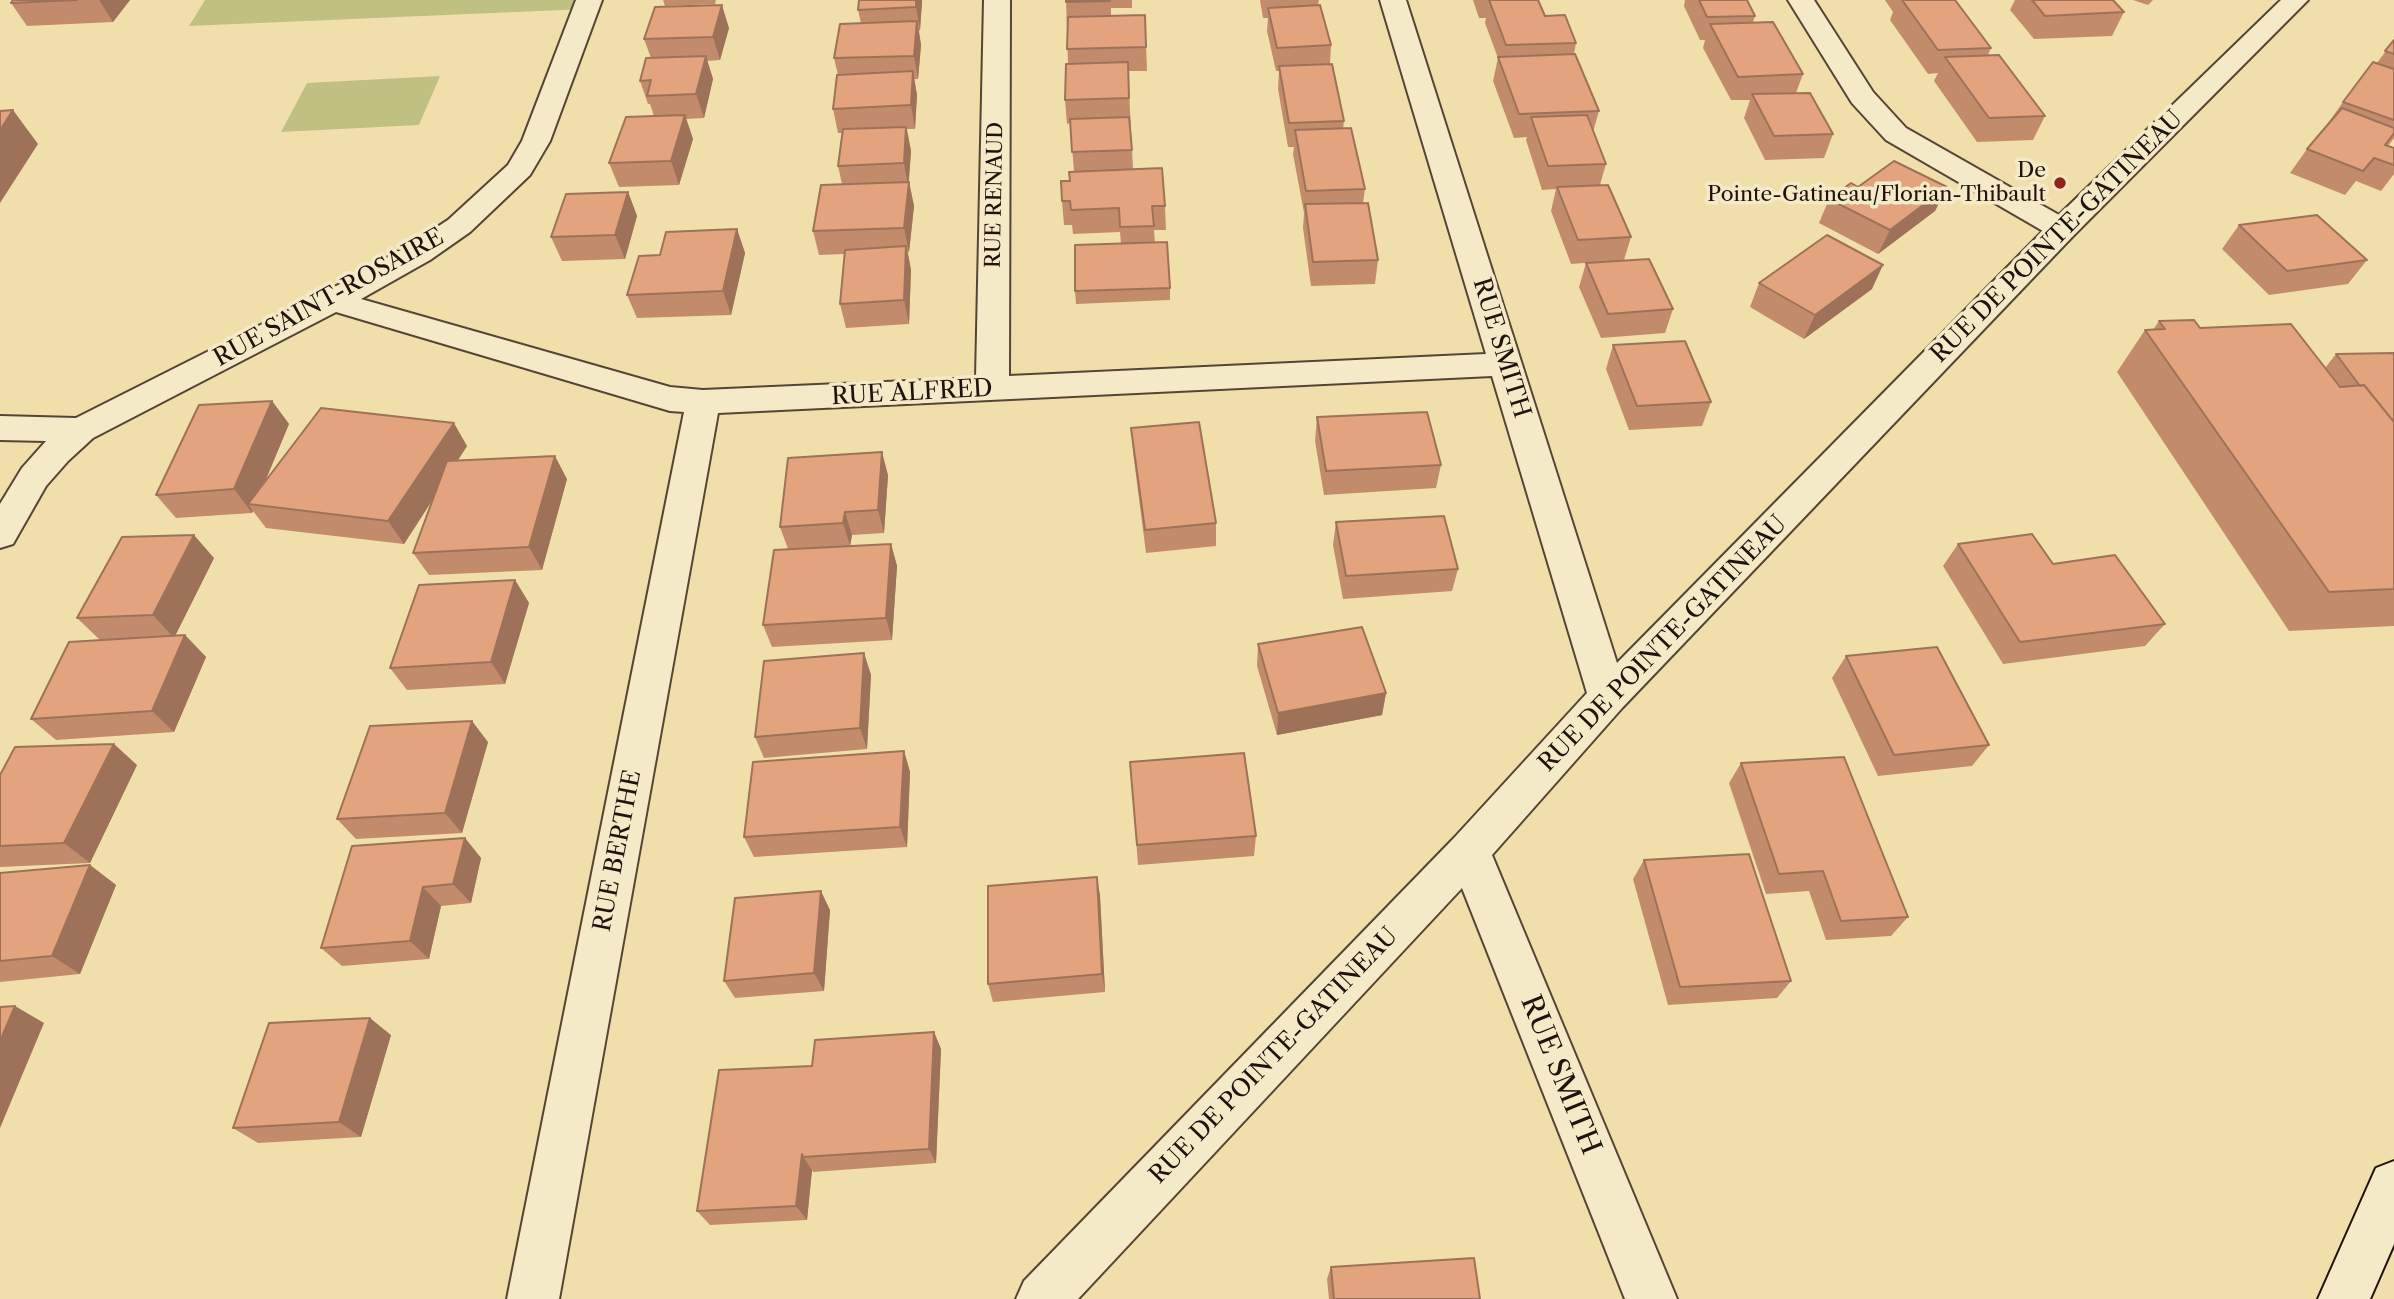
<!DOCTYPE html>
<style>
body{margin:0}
canvas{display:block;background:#f0dfab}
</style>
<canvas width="2394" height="1299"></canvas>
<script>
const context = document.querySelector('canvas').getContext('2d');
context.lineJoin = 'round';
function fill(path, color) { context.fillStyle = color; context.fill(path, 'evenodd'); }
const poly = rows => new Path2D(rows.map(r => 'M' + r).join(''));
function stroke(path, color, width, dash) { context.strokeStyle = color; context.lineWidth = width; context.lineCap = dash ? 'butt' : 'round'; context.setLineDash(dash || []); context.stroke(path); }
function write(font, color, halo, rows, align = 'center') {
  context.font = font + ' "Libre Caslon Text",serif'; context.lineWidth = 7; context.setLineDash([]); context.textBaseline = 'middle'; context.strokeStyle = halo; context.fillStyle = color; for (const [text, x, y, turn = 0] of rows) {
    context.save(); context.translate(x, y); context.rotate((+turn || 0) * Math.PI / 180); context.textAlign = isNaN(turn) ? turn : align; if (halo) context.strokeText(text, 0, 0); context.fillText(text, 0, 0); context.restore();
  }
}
fill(poly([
 [205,0,589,0,586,9,189,26],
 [440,76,419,125,281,132,307,83]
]), '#c1c083');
const street = poly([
 [576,0,602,0,550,141,530,175,470,232,430,260,361,299,670,387,703,390,976,378,984,0,1010,0,1009,376,1486,354,1380,0,1406,0,1617,663,2043,231,1886,140,1852,103,1788,0,1814,0,1873,92,1906,128,2059,215,2281,0,2308,0,2073,236,1622,708,1492,855,1677,1299,1625,1299,1462,888,1078,1299,1016,1299,1024,1281,1454,838,1587,693,1492,376,718,413,559,1299,507,1299,684,412,670,411,336,312,93,438,68,461,46,486,13,544,0,548,0,504,22,468,46,441,0,440,0,416,76,418,322,294,408,246,448,220,508,165,522,141,576,0]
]);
const secondary = poly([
 [2394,1161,2394,1244,2370,1299,2318,1299,2376,1168,2394,1161]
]);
stroke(street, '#554534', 4);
stroke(secondary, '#21120d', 4);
fill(street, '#f5eac8');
fill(secondary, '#f5eac8');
fill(poly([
 [13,0,130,0,113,22,27,26,11,3],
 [663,0,716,0,715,4,665,6],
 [916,0,922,0,922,2,920,30,919,31,921,45,918,79,914,79,917,95,915,129,907,129,911,151,909,182,914,206,909,252,908,252,911,270,909,324,846,328,840,304,845,254,819,255,813,231,842,184,838,166,842,133,838,133,833,109,838,75,834,58,861,23,858,10],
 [1066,0,1132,0,1132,8,1111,8,1111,16,1145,15,1147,71,1128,71,1133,169,1165,206,1166,230,1154,230,1155,243,1170,288,1170,300,1076,304,1075,291,1121,244,1120,232,1073,234,1072,225,1064,225,1062,201,1074,171,1070,123,1067,124,1065,100,1068,64],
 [1260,0,1319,0,1318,5,1331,45,1330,64,1344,121,1343,129,1365,189,1363,203,1378,260,1375,284,1311,286,1303,228,1304,213,1293,154,1294,147,1288,147,1278,89,1279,71,1276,71,1267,31,1268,18,1263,18],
 [1473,0,1538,0,1545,16,1576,43,1574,54,1599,111,1593,132,1606,164,1600,185,1631,237,1624,260,1673,309,1665,333,1601,338,1579,287,1586,263,1611,261,1571,264,1551,211,1556,189,1542,190,1526,140,1527,137,1514,138,1493,81,1498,58,1485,23,1486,18,1479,18],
 [1685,0,1747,0,1755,16,1753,22,1803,74,1796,93,1833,134,1824,158,1765,160,1744,118,1750,100,1731,100,1703,48,1705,40,1700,40,1684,6],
 [1885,0,1955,0,1991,48,1988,55,2045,116,2033,140,1977,142,1934,81,1938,73,1928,74,1890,20,1893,12],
 [2015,0,2113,0,2124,12,2112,36,2034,39,2010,10],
 [2133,0,2153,0,2148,5],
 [729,28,720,60,707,61,713,79,704,118,686,119,693,139,679,185,619,187,609,163,654,116,650,104,648,104,640,81,651,58,644,39],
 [2394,40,2394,138,2388,146,2394,148,2394,174,2381,191,2356,181,2345,195,2290,173,2307,149,2326,126,2343,102,2377,63],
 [1858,187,1947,187,1935,211,1878,254,1819,223,1829,199],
 [628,192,637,216,625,259,562,261,551,237],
 [2239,225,2367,260,2348,284,2269,295,2222,249],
 [737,229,745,253,731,315,637,318,627,295,660,255],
 [1759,283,1872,289,1804,339,1750,307],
 [2159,321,2200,328,2325,368,2336,354,2394,353,2394,626,2289,631,2117,372,2145,330,2153,330],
 [1613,345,1711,402,1702,426,1629,430,1606,369],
 [272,401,289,424,265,482,467,446,458,460,567,479,542,570,429,575,413,553,432,501,404,544,266,528,253,511,252,513,176,518,156,495],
 [1317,417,1441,465,1436,488,1324,495,1315,441],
 [1131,428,1216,523,1216,546,1146,553,1133,452],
 [888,475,884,533,852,535,850,546,891,544,897,566,892,640,772,647,763,625,788,549,780,527],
 [1336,522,1458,569,1452,591,1343,599,1333,545],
 [1958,544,2053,564,2165,624,2145,646,2003,664,1943,566],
 [214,558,175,636,185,635,206,657,174,732,56,740,31,719,100,640,77,618],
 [515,580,529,603,505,684,407,690,390,668],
 [1258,644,1386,693,1382,715,1277,735,1257,666],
 [864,653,871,675,867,749,764,758,755,737],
 [1846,656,1989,745,1972,766,1878,776,1832,678],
 [488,742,462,833,356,839,337,819],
 [904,751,910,772,907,847,754,857,744,837],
 [1130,762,1256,836,1254,856,1138,865],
 [1741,763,1908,917,1891,936,1826,940,1809,891,1766,894,1729,783],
 [137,765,90,863,0,867,0,775],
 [465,838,481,858,471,903,441,906,429,959,342,966,321,948],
 [1644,860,1791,981,1777,998,1668,1005,1633,879],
 [90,865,116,885,80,974,0,982,0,873],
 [1097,877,1100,896,1105,992,993,1002,988,984],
 [830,910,824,991,735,998,724,981],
 [934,1032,941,1049,936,1163,813,1172,812,1170,807,1220,710,1225,697,1211,812,1066],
 [391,1035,361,1137,258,1143,233,1128],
 [1331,1267,1480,1299,1329,1299,1327,1279]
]), '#c28c6c');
fill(poly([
 [99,0,130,0,113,22],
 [916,0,922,0,922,2,920,30,916,7],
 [722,5,729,28,720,60,713,37],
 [917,21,921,45,918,79,914,56],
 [706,56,713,79,704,118,696,94],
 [913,71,917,95,915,129,911,105],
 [13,110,38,144,0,203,0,130],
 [685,115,693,139,679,185,671,161],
 [906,127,911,151,908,187,904,163],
 [909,182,914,206,909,252,904,228],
 [1947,187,1935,211,1878,254,1890,230],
 [628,192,637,216,625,259,615,235],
 [737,229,745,253,731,315,723,291],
 [906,246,911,270,909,324,904,300],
 [1883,265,1872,289,1804,339,1815,315],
 [272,401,289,424,255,505,248,504,253,511,252,513,234,489],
 [454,423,467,446,404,544,388,521],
 [882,452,888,475,884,533,878,510],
 [555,456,567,479,542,570,529,547],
 [845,512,852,535,850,546,843,523],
 [194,535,214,558,174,638,153,615],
 [891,544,897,566,892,640,886,618],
 [515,580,529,603,505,684,491,662],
 [185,635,206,657,174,732,152,711],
 [864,653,871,675,867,749,860,728],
 [1386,693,1382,715,1277,735,1278,713],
 [472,721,488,742,462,833,445,813],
 [114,744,137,765,90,863,64,843],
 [904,751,910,772,907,847,900,827],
 [465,838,481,858,471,903,453,884],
 [90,865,116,885,80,974,52,956],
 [1097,877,1100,896,1105,992,1102,974],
 [423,887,441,906,429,959,410,941],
 [821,891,830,910,824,991,814,973],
 [15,1006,44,1023,0,1128,0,1041],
 [370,1018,391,1035,361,1137,339,1122],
 [934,1032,941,1049,936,1163,929,1149],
 [802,1154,803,1157,812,1170,807,1220,796,1206]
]), '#9e7258');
const building = poly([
 [13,0,77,0,11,3,13,0],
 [859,0,916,0,916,7,858,10,859,0],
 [1066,0,1110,0,1110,1,1066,2,1066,0],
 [1489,0,1538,0,1545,16,1565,15,1576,43,1506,45,1489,0],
 [1699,0,1747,0,1755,16,1707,17,1699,0],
 [1902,0,1955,0,1991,48,1938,50,1902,0],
 [2032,0,2113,0,2124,12,2045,16,2032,0],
 [722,5,713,37,644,39,655,7,722,5],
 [1320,5,1331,45,1277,48,1268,8,1320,5],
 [1145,15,1146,47,1067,49,1068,17,1145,15],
 [917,21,914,56,834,58,840,24,917,21],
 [1773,22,1803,74,1738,77,1710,24,1773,22],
 [2394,40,2394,54,2385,51,2394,40],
 [1575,54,1599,111,1519,114,1498,57,1575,54],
 [1999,55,2045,116,1989,118,1945,57,1999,55],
 [706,56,696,94,647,96,651,80,640,81,646,58,706,56],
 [1128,62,1129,98,1065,100,1066,64,1128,62],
 [2373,62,2394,69,2394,120,2343,102,2373,62],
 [1332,64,1344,121,1289,123,1279,66,1332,64],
 [913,71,911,105,833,109,837,75,913,71],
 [1810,93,1833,134,1774,136,1752,94,1810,93],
 [2342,108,2394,128,2394,133,2385,145,2394,148,2394,165,2374,158,2363,171,2307,149,2342,108],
 [13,110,0,130,0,111,13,110],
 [685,115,671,161,609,163,626,117,685,115],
 [1587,115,1606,164,1548,166,1531,117,1587,115],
 [1129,117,1132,150,1072,152,1070,119,1129,117],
 [906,127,904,163,838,166,843,129,906,127],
 [1351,128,1365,189,1306,191,1295,130,1351,128],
 [1894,161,1947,187,1890,230,1829,199,1851,183,1858,187,1894,161],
 [1162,168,1165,206,1152,206,1154,226,1120,227,1119,208,1071,210,1070,201,1062,201,1061,181,1070,181,1069,172,1162,168],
 [909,182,904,228,813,231,821,185,909,182],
 [1608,185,1631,237,1578,240,1557,187,1608,185],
 [628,192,615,235,551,237,566,194,628,192],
 [1368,203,1378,260,1313,262,1305,204,1368,203],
 [2317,215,2367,260,2287,271,2239,225,2317,215],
 [737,229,723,291,627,295,639,256,660,255,666,232,737,229],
 [1827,235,1883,265,1815,315,1759,283,1827,235],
 [1167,242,1170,288,1075,291,1075,245,1167,242],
 [906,246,904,300,840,304,845,250,906,246],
 [1649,259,1673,309,1608,314,1586,263,1649,259],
 [2194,320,2200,328,2291,324,2340,387,2364,385,2394,422,2394,589,2329,592,2145,330,2165,329,2159,321,2194,320],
 [1685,341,1711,402,1637,406,1613,345,1685,341],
 [2394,353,2394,422,2364,385,2360,386,2336,354,2394,353],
 [272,401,234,489,156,495,199,405,272,401],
 [321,408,454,423,388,521,248,504,321,408],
 [1427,412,1441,465,1326,471,1317,417,1427,412],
 [1199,422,1216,523,1145,530,1131,428,1199,422],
 [882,452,878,510,845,512,843,523,780,527,788,458,882,452],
 [555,456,529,547,413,553,447,461,555,456],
 [1444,516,1458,569,1346,576,1336,522,1444,516],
 [2032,534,2053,564,2115,555,2165,624,2020,642,1958,544,2032,534],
 [194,535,153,615,77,618,122,537,194,535],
 [891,544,886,618,763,625,774,550,891,544],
 [515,580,491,662,390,668,419,585,515,580],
 [1362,627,1386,693,1278,713,1258,644,1362,627],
 [185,635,152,711,31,719,69,642,185,635],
 [1937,647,1989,745,1894,755,1846,656,1937,647],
 [864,653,860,728,755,737,764,661,864,653],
 [472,721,445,813,337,819,370,726,472,721],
 [114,744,64,843,0,846,0,775,15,747,114,744],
 [904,751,900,827,744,837,753,762,904,751],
 [1244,753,1256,836,1137,845,1130,762,1244,753],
 [1844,757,1908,917,1841,921,1823,871,1779,874,1741,763,1844,757],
 [465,838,453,884,423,887,410,941,321,948,352,846,465,838],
 [1749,854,1791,981,1680,987,1644,860,1749,854],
 [90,865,52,956,0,961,0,873,90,865],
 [1097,877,1102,974,988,984,988,886,1097,877],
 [821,891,814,973,724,981,735,898,821,891],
 [15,1006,0,1041,0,1007,15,1006],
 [370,1018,339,1122,233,1128,269,1023,370,1018],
 [934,1032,929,1149,803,1157,802,1154,796,1206,697,1211,719,1070,812,1066,815,1040,934,1032],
 [1474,1258,1480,1299,1334,1299,1331,1267,1474,1258]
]);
fill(building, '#e2a37e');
stroke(building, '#9e7258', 2);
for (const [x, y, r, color] of [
 [2060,183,7,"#8f2418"]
]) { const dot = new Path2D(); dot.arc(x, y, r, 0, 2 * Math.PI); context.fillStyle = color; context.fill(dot); stroke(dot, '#f5eac8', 2.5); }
write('21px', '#21120d', '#f5eac8', [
 ["De",2046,171],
 ["Pointe-Gatineau/Florian-Thibault",2046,195]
], 'right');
write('21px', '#21120d', '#f5eac8', [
 ["RUE RENAUD",995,195,-89]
]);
write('24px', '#21120d', '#f5eac8', [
 ["RUE DE POINTE-GATINEAU",2057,237,-45],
 ["RUE SAINT-ROSAIRE",329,298,-29],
 ["RUE SMITH",1501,348,73],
 ["RUE ALFRED",912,393,-3],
 ["RUE DE POINTE-GATINEAU",1663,644,-46],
 ["RUE BERTHE",618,851,-79],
 ["RUE DE POINTE-GATINEAU",1274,1056,-46]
]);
write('28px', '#21120d', '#f5eac8', [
 ["RUE SMITH",1560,1075,68]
]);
</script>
